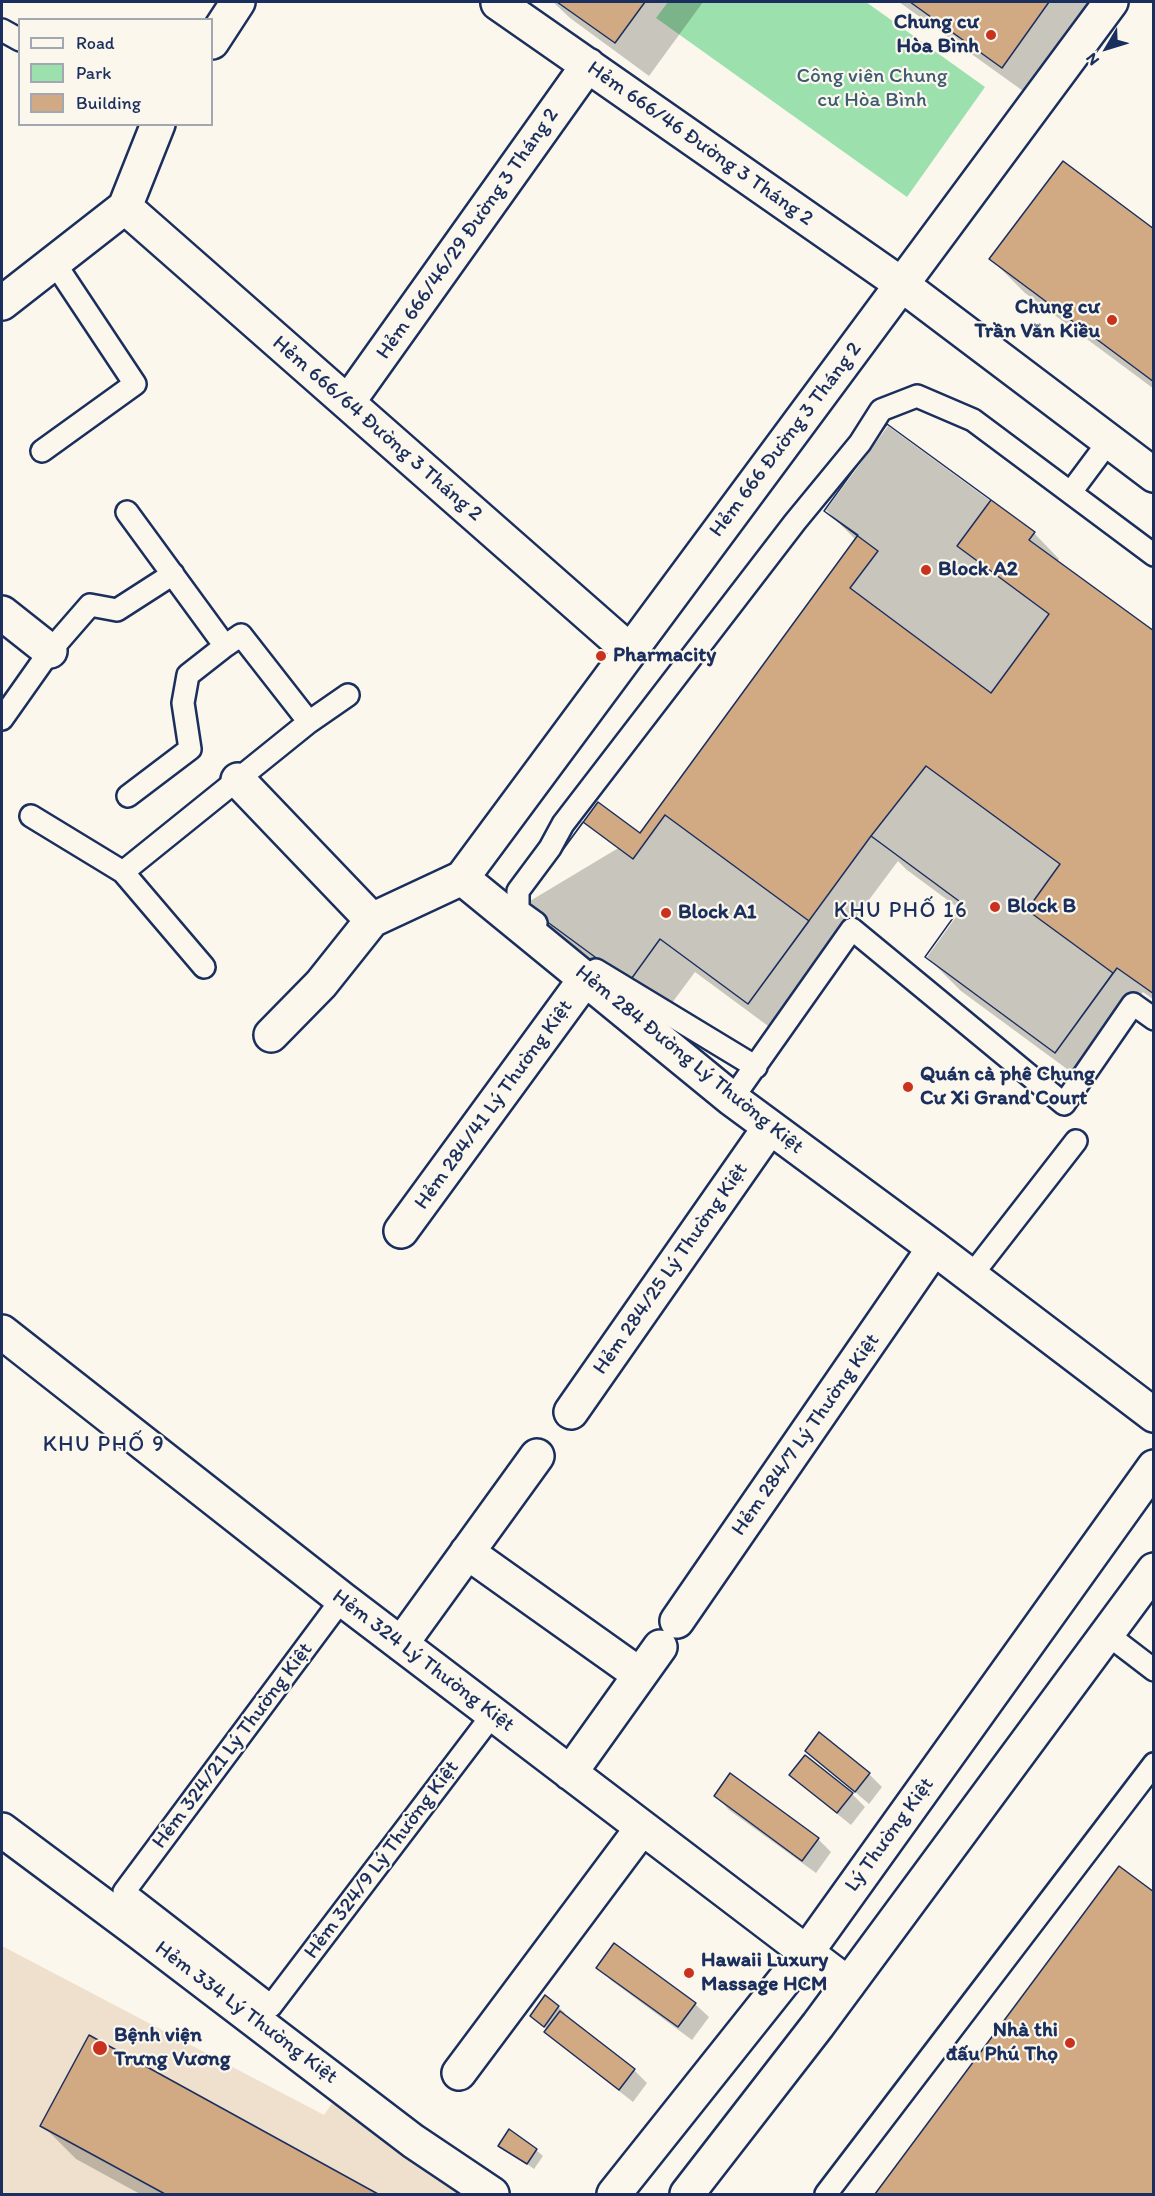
<!DOCTYPE html>
<meta charset="utf-8">
<style>
body{margin:0}
#map{position:relative;width:1155px;height:2196px;overflow:hidden;background:#fbf7ec;font-family:Itim,sans-serif}
canvas{display:block}
.frame{position:absolute;inset:0;border:3px solid #1b2f5e;pointer-events:none}
.legend{position:absolute;left:18px;top:18px;width:195px;height:108px;box-sizing:border-box;background:#fbf7ec;border:2px solid #a1a7b3;margin:0;padding:8px 10px;list-style:none;font-size:18px;color:#1b2f5e}
.legend li{display:flex;align-items:center;gap:12px;height:30px}
.legend b{width:30px;border:2px solid #a1a7b3}
.north{position:absolute;left:1077px;top:18px;width:60px;height:60px;-webkit-text-stroke:4px #fbf7ec;paint-order:stroke;rotate:232deg;font-size:16px;font-weight:700;line-height:24px;text-align:center;color:#1b2f5e}
.north::after{content:'';display:block;margin:auto;width:21px;height:27px;background:#1b2f5e;clip-path:polygon(50% 0,100% 100%,50% 72%,0 100%)}
</style>
<div id="map">
<canvas width="1155" height="2196"></canvas>
<div class="frame"></div>
<ul class="legend">
<li><b style="height:8px;background:#fbf7ec"></b>Road</li>
<li><b style="height:16px;background:#9ce1ad"></b>Park</li>
<li><b style="height:16px;background:#d1a983"></b>Building</li>
</ul>
<div class="north">N</div>
</div>
<script>
const context = document.querySelector('canvas').getContext('2d');
context.lineJoin = 'round';
function fill(path, color) { context.fillStyle = color; context.fill(path, 'evenodd'); }
const poly = rows => new Path2D(rows.map(r => 'M' + r).join(''));
function stroke(path, color, width, dash) { context.strokeStyle = color; context.lineWidth = width; context.lineCap = dash ? 'butt' : 'round'; context.setLineDash(dash || []); context.stroke(path); }
function write(font, color, halo, rows, align = 'center') {
  context.font = font + ' Itim,sans-serif'; context.lineWidth = 4.5; context.setLineDash([]); context.textBaseline = 'middle'; context.strokeStyle = halo; context.fillStyle = color; for (const [text, x, y, turn = 0] of rows) {
    context.save(); context.translate(x, y); context.rotate((+turn || 0) * Math.PI / 180); context.textAlign = isNaN(turn) ? turn : align; if (halo) context.strokeText(text, 0, 0); context.fillText(text, 0, 0); context.restore();
  }
}
fill(poly([
 [2,1946,324,2115,337,2096,477,2194,2,2194]
]), '#eee0cc');
fill(poly([
 [668,2,866,2,985,87,907,197,656,18]
]), '#9ce1ad');
fill(poly([
 [553,2,703,2,649,76,570,18],
 [899,2,1108,2,1037,101],
 [1154,231,1154,389,1025,293,991,259],
 [888,426,1034,533,1059,559,1057,562,1154,633,1154,1000,1143,992,1137,1000,1146,1009,1090,1086,961,991,927,957,961,910,907,870,898,861,833,948,783,1037,695,972,663,1015,559,938,525,904,640,835,856,540,826,510],
 [807,1750,869,1774,882,1787,869,1804],
 [791,1775,852,1794,865,1807,851,1825,805,1788],
 [716,1796,818,1839,831,1852,816,1873,729,1810],
 [1119,1869,1154,1894,1154,2194,877,2194],
 [614,1945,695,2004,709,2017,692,2040,612,1981,598,1968],
 [545,1997,558,2007,565,2013,563,2015,634,2070,647,2083,633,2102,560,2045,546,2032,548,2030,538,2022],
 [89,2037,374,2194,140,2194,76,2159,42,2125],
 [500,2145,536,2150,543,2156,534,2169]
]), '#0003');
const building = poly([
 [557,2,645,2,615,43,557,2],
 [910,2,1049,2,1002,68,910,2],
 [1063,161,1154,229,1154,382,989,259,1063,161],
 [887,424,991,500,957,546,1049,614,991,693,850,588,878,551,824,511,887,424],
 [887,424,1035,532,1029,540,1154,631,1154,994,1117,968,1055,1053,925,957,963,904,871,836,748,1004,660,939,629,982,523,904,598,802,640,833,858,535,824,511,887,424],
 [926,766,1060,864,1027,910,1113,973,1055,1053,925,957,963,904,871,836,926,766],
 [665,815,809,921,748,1004,660,939,629,982,523,904,583,822,633,859,665,815],
 [819,1732,870,1773,855,1792,805,1751,819,1732],
 [805,1755,853,1793,837,1813,789,1775,805,1755],
 [730,1773,819,1838,802,1861,714,1796,730,1773],
 [1119,1866,1154,1892,1154,2194,875,2194,1119,1866],
 [614,1943,696,2003,678,2027,596,1968,614,1943],
 [545,1995,559,2006,544,2027,530,2016,545,1995],
 [560,2011,635,2069,619,2090,544,2032,560,2011],
 [89,2035,378,2194,165,2194,40,2126,89,2035],
 [509,2129,537,2149,527,2164,498,2146,509,2129]
]);
fill(building, '#d1a983');
stroke(building, '#1b2f5e', 1.5);
const lane = poly([
 [2,30,20,40],
 [42,451,135,384,54,262],
 [1071,492,1109,441],
 [2,719,50,651,90,605,117,610,173,574],
 [309,722,348,695],
 [128,796,190,749,183,703,188,675,225,646],
 [31,816,123,872,309,722,241,635,225,646,127,512],
 [123,872,204,967],
 [536,923,518,910,518,891,550,848,563,824,795,522,860,443,881,410,917,396,973,420,1154,555],
 [596,970,756,1067],
 [732,1099,852,929,1064,1104,1133,1004,1154,1019],
 [971,1276,1076,1141],
 [342,1599,124,1892,271,2006,493,1714],
 [1107,1634,1154,1670],
 [826,2194,1154,1764]
]);
const street = poly([
 [498,3,901,284,1154,475],
 [212,42,238,2],
 [125,207,630,651],
 [2,303,125,207,158,124],
 [348,402,588,65],
 [2,613,50,651],
 [238,780,372,920,462,878,732,1099,934,1248,1154,1415],
 [462,878,1111,2],
 [271,1035,321,984,372,920],
 [401,1231,586,978],
 [2,1332,342,1599,848,1984],
 [571,1412,770,1127],
 [467,1552,640,1675],
 [677,1621,934,1248],
 [401,1644,537,1456],
 [570,1773,660,1647],
 [2,1830,139,1932,413,2141,492,2194],
 [459,2073,642,1828]
]);
const primary = poly([
 [614,2194,806,1953,1154,1467],
 [687,2194,818,2025,1154,1570]
]);
stroke(lane, '#1b2f5e', 26);
stroke(street, '#1b2f5e', 38);
stroke(primary, '#1b2f5e', 38);
stroke(lane, '#fbf7ec', 21);
stroke(street, '#fbf7ec', 33);
stroke(primary, '#fbf7ec', 33);
for (const [x, y, r, color] of [
 [991,35,6,"#c8321e"],
 [1112,320,6,"#c8321e"],
 [926,570,6,"#c8321e"],
 [601,656,6,"#c8321e"],
 [995,907,6,"#c8321e"],
 [666,913,6,"#c8321e"],
 [908,1087,6,"#c8321e"],
 [689,1973,6,"#c8321e"],
 [1070,2043,6,"#c8321e"],
 [100,2048,8,"#c8321e"]
]) { const dot = new Path2D(); dot.arc(x, y, r, 0, 2 * Math.PI); context.fillStyle = color; context.fill(dot); stroke(dot, '#fbf7ec', 2); }
write('bold 21px', '#1b2f5e', '#fbf7ec', [
 ["Chung cư",979,23,"right"],
 ["Hòa Bình",979,47,"right"],
 ["Chung cư",1100,308,"right"],
 ["Trần Văn Kiều",1100,332,"right"],
 ["Block A2",938,570],
 ["Pharmacity",613,656],
 ["Block B",1007,907],
 ["Block A1",678,913],
 ["Quán cà phê Chung",920,1075],
 ["Cư Xi Grand Court",920,1099],
 ["Hawaii Luxury",701,1961],
 ["Massage HCM",701,1985],
 ["Nhà thi",1058,2031,"right"],
 ["đấu Phú Thọ",1058,2055,"right"],
 ["Bệnh viện",114,2036],
 ["Trưng Vương",114,2060]
], 'left');
write('21px', '#3b5c72', '#fbf7ec', [
 ["Công viên Chung",872,77],
 ["cư Hòa Bình",872,101]
]);
write('21px', '#1b2f5e', '#fbf7ec', [
 ["Hẻm 666/46 Đường 3 Tháng 2",700,144,35],
 ["Hẻm 666/46/29 Đường 3 Tháng 2",468,234,-55],
 ["Hẻm 666/64 Đường 3 Tháng 2",377,429,41],
 ["Hẻm 666 Đường 3 Tháng 2",786,440,-53],
 ["Hẻm 284 Đường Lý Thường Kiệt",689,1060,39],
 ["Hẻm 284/41 Lý Thường Kiệt",494,1105,-54],
 ["Hẻm 284/25 Lý Thường Kiệt",671,1269,-55],
 ["Hẻm 284/7 Lý Thường Kiệt",806,1435,-55],
 ["Hẻm 324 Lý Thường Kiệt",423,1661,37],
 ["Hẻm 324/21 Lý Thường Kiệt",233,1746,-53],
 ["Lý Thường Kiệt",890,1835,-54],
 ["Hẻm 324/9 Lý Thường Kiệt",382,1860,-53],
 ["Hẻm 334 Lý Thường Kiệt",246,2013,37]
]);
context.letterSpacing = '1.5px';
write('22px', '#1b2f5e', '#fbf7ec', [
 ["KHU PHỐ 16",901,911],
 ["KHU PHỐ 9",104,1445]
]);
context.letterSpacing = '0px';
</script>
